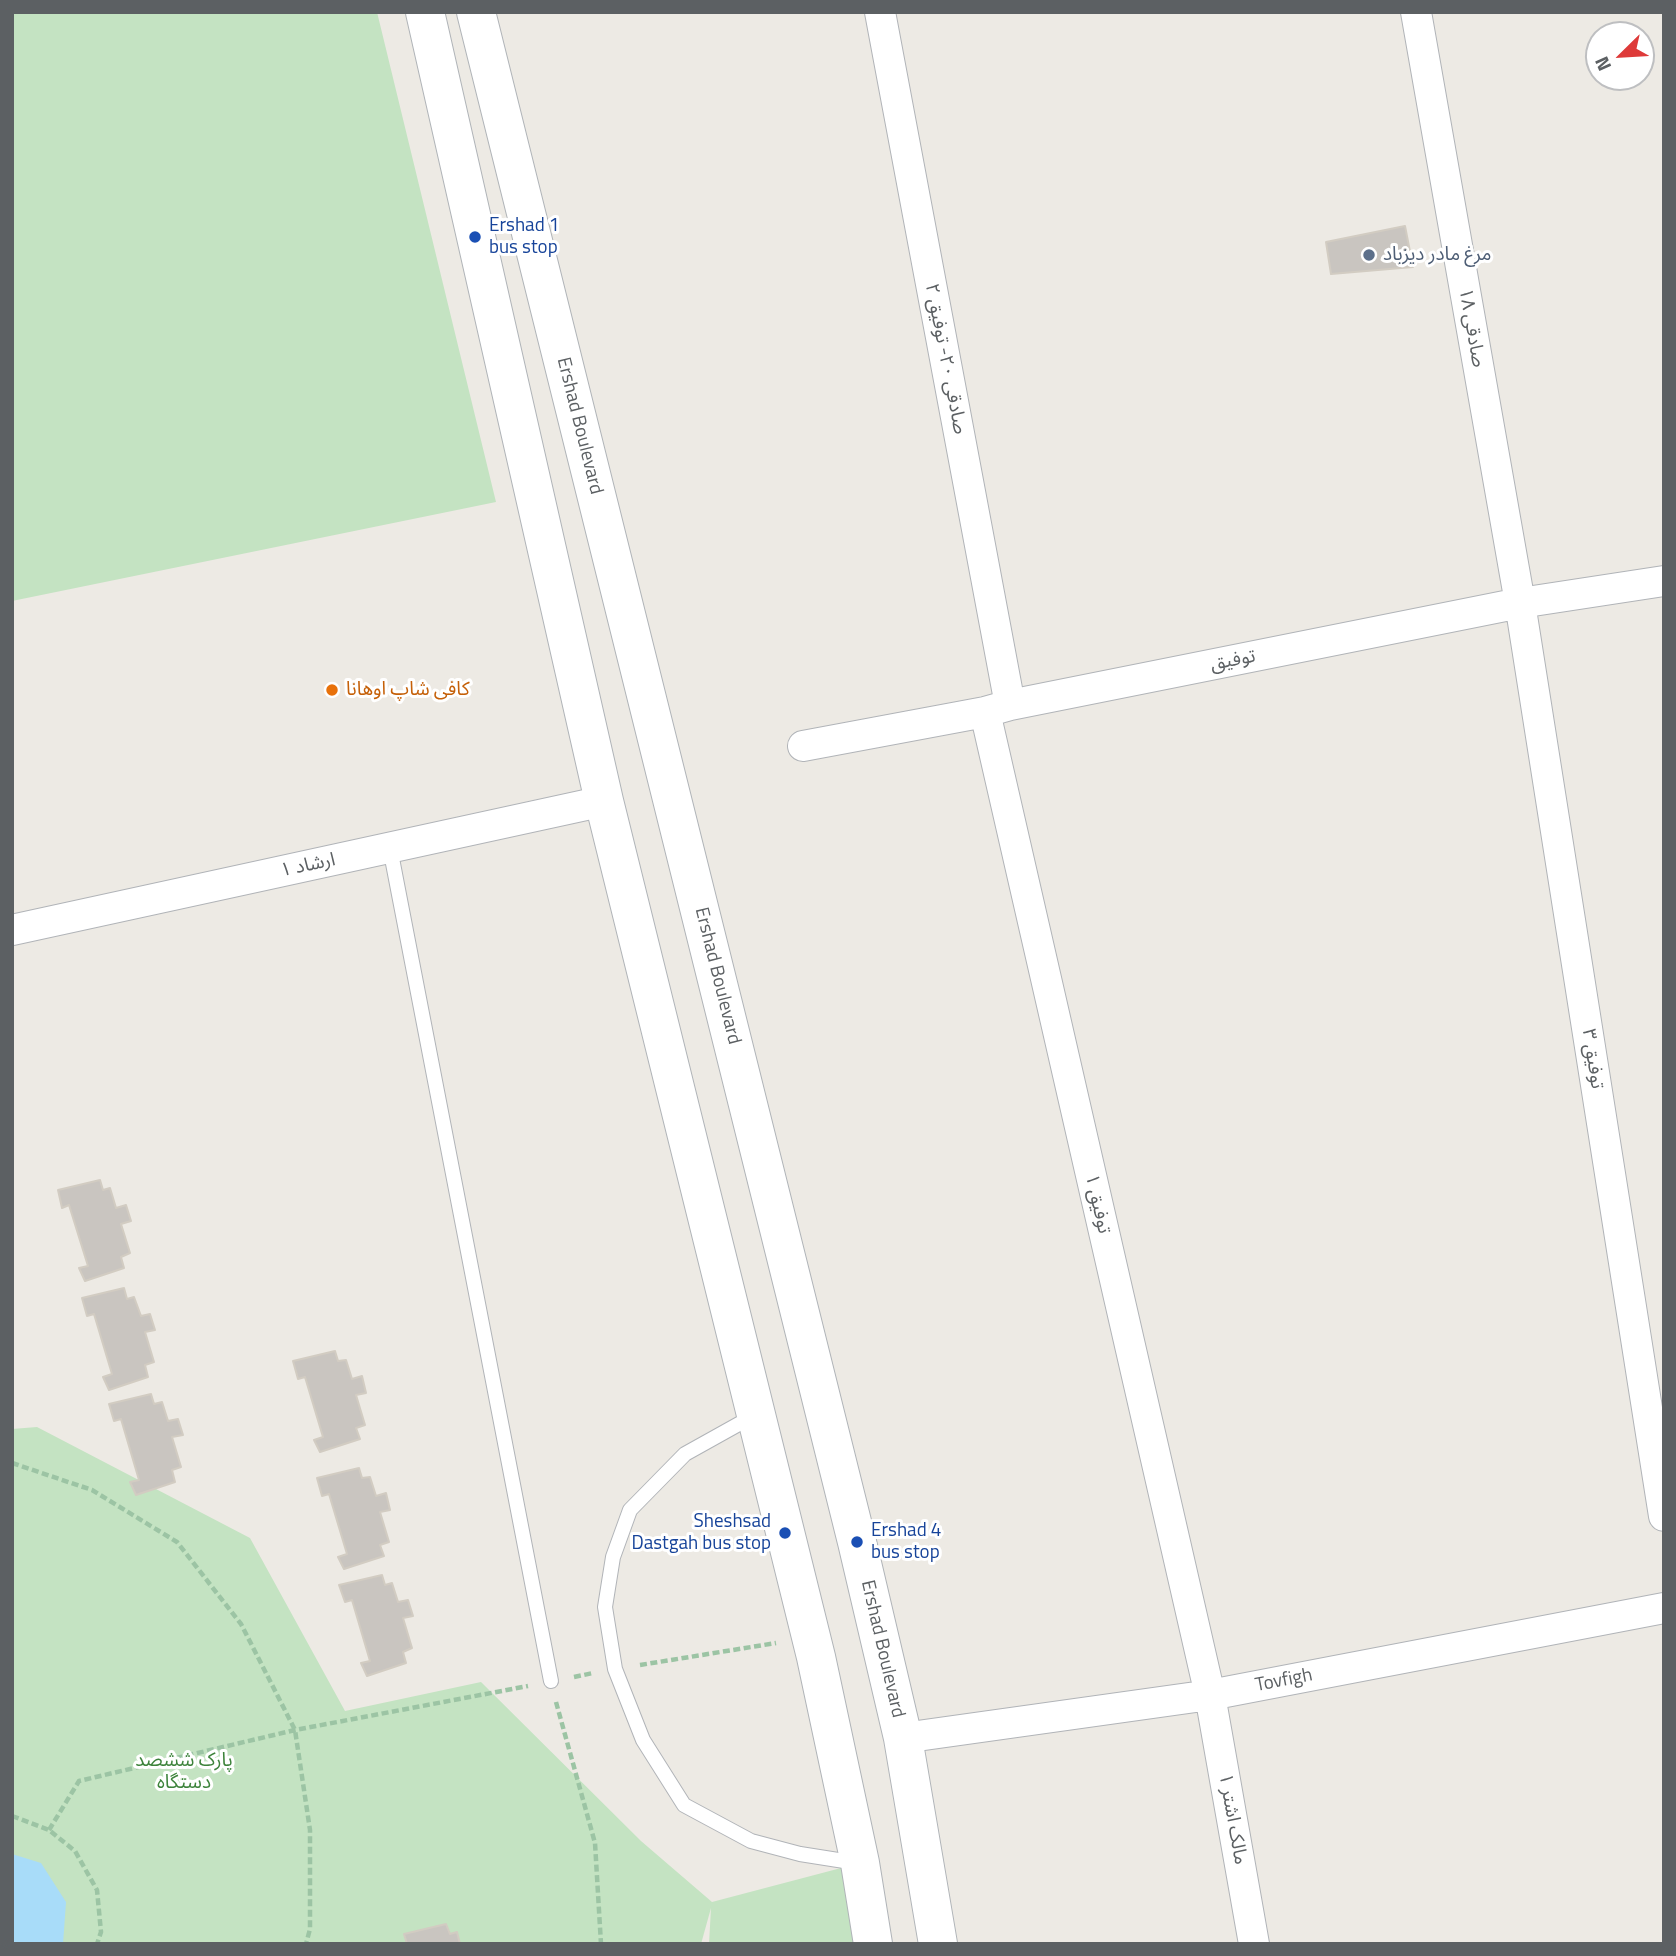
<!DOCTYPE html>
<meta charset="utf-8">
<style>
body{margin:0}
#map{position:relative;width:1676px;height:1956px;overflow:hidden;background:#edeae4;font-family:"Titillium Web",sans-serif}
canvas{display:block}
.frame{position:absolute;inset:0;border:14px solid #5c6063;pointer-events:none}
.north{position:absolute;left:1585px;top:21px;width:70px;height:70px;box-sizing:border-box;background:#fff;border:2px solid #bebfc1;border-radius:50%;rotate:246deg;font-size:19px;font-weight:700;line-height:28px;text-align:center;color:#5c6063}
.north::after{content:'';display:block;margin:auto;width:24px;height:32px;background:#de3a39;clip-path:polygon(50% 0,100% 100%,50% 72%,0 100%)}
</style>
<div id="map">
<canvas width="1676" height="1956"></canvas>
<div class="frame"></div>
<div class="north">N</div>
</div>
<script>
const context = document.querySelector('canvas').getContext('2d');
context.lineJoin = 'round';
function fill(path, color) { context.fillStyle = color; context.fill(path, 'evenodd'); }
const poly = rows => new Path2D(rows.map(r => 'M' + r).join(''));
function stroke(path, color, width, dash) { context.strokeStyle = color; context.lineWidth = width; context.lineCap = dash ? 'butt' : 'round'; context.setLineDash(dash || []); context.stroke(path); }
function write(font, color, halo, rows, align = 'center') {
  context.font = font + ' "Titillium Web","Noto Sans Arabic",sans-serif'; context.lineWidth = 6; context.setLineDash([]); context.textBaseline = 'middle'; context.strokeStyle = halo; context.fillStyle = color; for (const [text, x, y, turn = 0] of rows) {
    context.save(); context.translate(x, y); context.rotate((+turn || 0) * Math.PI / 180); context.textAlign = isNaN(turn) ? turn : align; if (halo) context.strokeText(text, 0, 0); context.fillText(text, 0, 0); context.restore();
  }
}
fill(poly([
 [12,12,377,12,496,502,12,601],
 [37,1427,250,1538,345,1711,481,1682,641,1841,712,1902,860,1863,874,1944,709,1944,711,1908,701,1944,12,1944,12,1429]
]), '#c4e3c2');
fill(poly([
 [12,1854,41,1863,66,1902,63,1944,12,1944]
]), '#a8dcf9');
const building = poly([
 [1405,226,1413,267,1331,274,1326,242,1405,226],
 [100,1180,103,1190,110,1188,116,1208,126,1205,131,1221,121,1224,130,1253,121,1257,124,1268,85,1281,79,1268,88,1266,69,1205,62,1208,58,1190,100,1180],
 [124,1288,127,1299,134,1297,141,1316,150,1314,155,1330,145,1332,154,1362,145,1365,148,1377,109,1390,103,1377,112,1374,94,1314,87,1316,82,1298,124,1288],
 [335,1351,338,1361,346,1360,352,1379,362,1376,366,1393,356,1395,365,1425,356,1428,360,1439,320,1452,314,1440,323,1437,305,1377,298,1379,293,1361,335,1351],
 [151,1394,154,1404,162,1402,168,1421,178,1419,183,1435,172,1437,181,1467,172,1470,175,1482,136,1495,130,1482,139,1480,121,1419,114,1421,109,1404,151,1394],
 [359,1468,362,1478,370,1477,376,1496,386,1493,390,1510,380,1512,389,1542,380,1545,384,1556,344,1569,338,1557,347,1554,329,1494,322,1496,317,1478,359,1468],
 [382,1575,385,1585,392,1583,398,1602,408,1600,413,1616,403,1618,412,1648,403,1652,406,1663,367,1676,361,1663,370,1661,352,1600,345,1602,339,1585,382,1575],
 [446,1924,450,1934,457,1932,460,1944,407,1944,404,1934,446,1924]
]);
fill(building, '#c9c5c0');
stroke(building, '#d2ccc2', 2);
const lane = poly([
 [390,848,551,1681],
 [755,1415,685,1454,630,1510,613,1557,605,1607,615,1669,643,1740,684,1805,751,1841,800,1854,857,1863]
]);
const street = poly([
 [880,12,1010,705],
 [1416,12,1520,603,1664,1516],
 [985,712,1210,1695,1254,1944],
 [803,746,985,712,1010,705,1520,603,1664,581],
 [12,930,604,801],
 [903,1738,1210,1695,1664,1608]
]);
const secondary = poly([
 [425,12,604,801,816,1657,860,1863,873,1944],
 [476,12,857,1542,903,1738,938,1944]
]);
stroke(lane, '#b1b4b8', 16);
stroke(street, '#b1b4b8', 32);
stroke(secondary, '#b0b4b8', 40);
stroke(poly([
 [12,1463,92,1490,177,1542,241,1624,295,1730,310,1830,310,1929,306,1944],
 [640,1665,776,1643],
 [574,1677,593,1673],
 [556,1702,595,1843,601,1944],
 [12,1816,49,1830,75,1851,97,1890,101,1932,97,1944],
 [49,1830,79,1781,295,1730,528,1686]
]), '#9cc4a4', 4.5, [7, 3.5]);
stroke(lane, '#fff', 14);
stroke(street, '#fff', 30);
stroke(secondary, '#fff', 38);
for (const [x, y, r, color] of [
 [475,237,7,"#1a4fb4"],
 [1369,255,7,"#5c6f8a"],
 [332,690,7,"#e8710a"],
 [785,1533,7,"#1a4fb4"],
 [857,1542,7,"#1a4fb4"]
]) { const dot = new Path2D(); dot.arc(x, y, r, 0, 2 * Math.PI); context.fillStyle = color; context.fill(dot); stroke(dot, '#fff', 2.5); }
write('19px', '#164399', '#fff', [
 ["Ershad 1",489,226],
 ["bus stop",489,248],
 ["Sheshsad",771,1522,"right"],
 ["Dastgah bus stop",771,1544,"right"],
 ["Ershad 4",871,1531],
 ["bus stop",871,1553]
], 'left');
write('19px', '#4e5e75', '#fff', [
 ["مرغ مادر دیزباد",1383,255]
], 'left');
write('19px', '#5c6063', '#fff', [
 ["صادقی ۱۸",1471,328,80],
 ["صادقی ۲۰- توفیق ۲",945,359,79],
 ["Ershad Boulevard",579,426,76],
 ["توفیق",1233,661,-11],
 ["ارشاد ۱",308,866,-12],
 ["Ershad Boulevard",717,976,76],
 ["توفیق ۳",1592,1059,81],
 ["توفیق ۱",1097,1204,77],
 ["Ershad Boulevard",882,1649,77],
 ["Tovfigh",1284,1681,-11],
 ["مالک اشتر ۱",1232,1819,80]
]);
write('19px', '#c56008', '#fff', [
 ["کافی شاپ اوهانا",346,690]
], 'left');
write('19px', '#3d833b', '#fff', [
 ["پارک‌ ششصد",184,1761],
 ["دستگاه",184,1783]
]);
</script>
